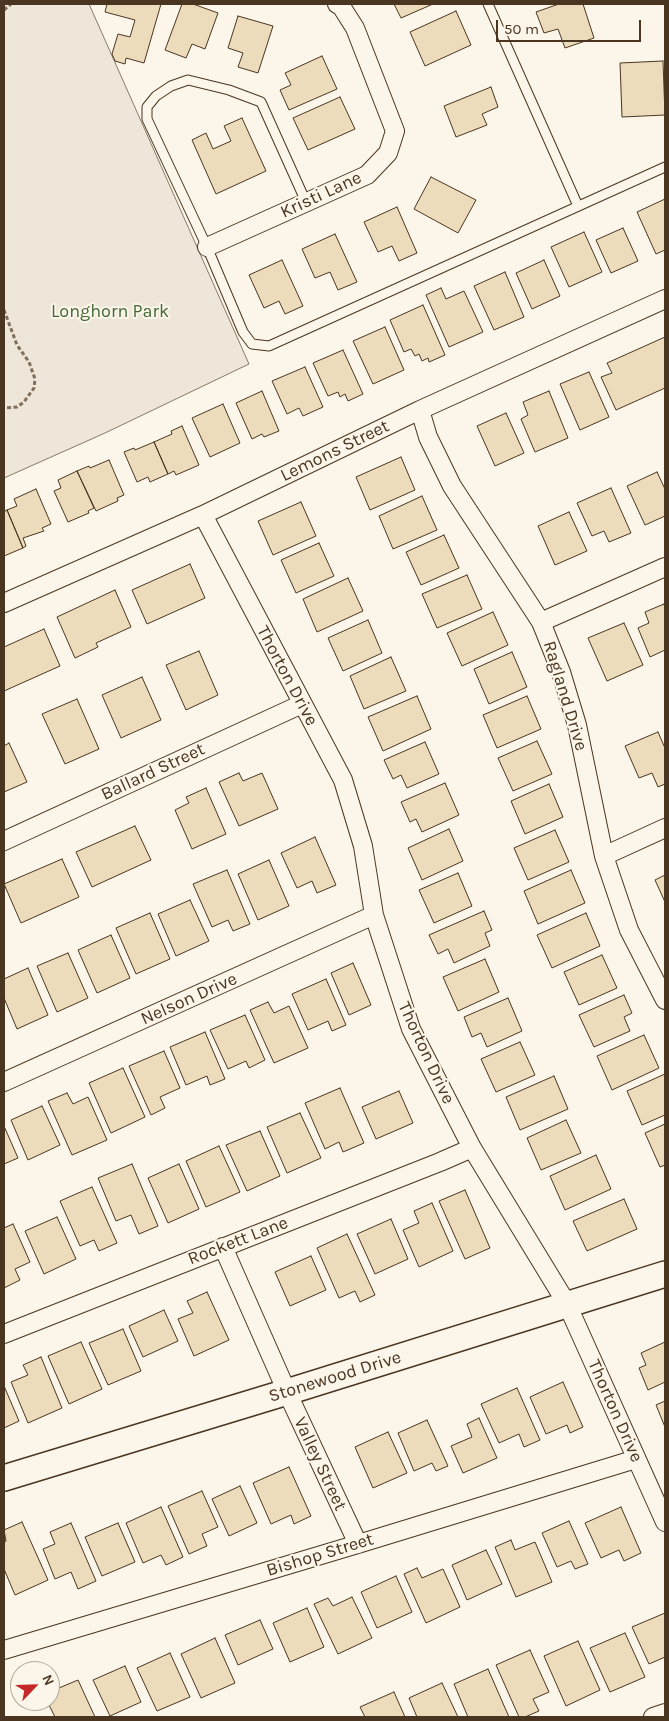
<!DOCTYPE html>
<style>
body{margin:0}
#map{position:relative;width:669px;height:1721px;overflow:hidden;background:#fbf6e9;font-family:Karla,sans-serif}
canvas{display:block}
.frame{position:absolute;inset:0;border:5px solid #4a3520;pointer-events:none}
.north{position:absolute;left:10px;top:1661px;width:50px;height:50px;box-sizing:border-box;background:#fbf6e9;border:1px solid #b4a999;border-radius:50%;rotate:66deg;font-size:14px;font-weight:700;line-height:20px;text-align:center;color:#4a3520}
.north::after{content:'';display:block;margin:auto;width:18px;height:22px;background:#c62828;clip-path:polygon(50% 0,100% 100%,50% 72%,0 100%)}
.scale{position:absolute;left:496px;top:20px;width:145px;height:22px;box-sizing:border-box;border:2px solid #4a3520;border-top:0;padding-left:6px;font-size:15px;line-height:18px;white-space:nowrap;color:#4a3520;-webkit-text-stroke:4px #fbf6e9;paint-order:stroke}
</style>
<div id="map">
<canvas width="669" height="1721"></canvas>
<div class="frame"></div>
<div class="north">N</div>
<div class="scale">50 m</div>
</div>
<script>
const context = document.querySelector('canvas').getContext('2d');
context.lineJoin = 'round';
function fill(path, color) { context.fillStyle = color; context.fill(path, 'evenodd'); }
const poly = rows => new Path2D(rows.map(r => 'M' + r).join(''));
function stroke(path, color, width, dash) { context.strokeStyle = color; context.lineWidth = width; context.lineCap = dash ? 'butt' : 'round'; context.setLineDash(dash || []); context.stroke(path); }
function write(font, color, halo, rows, align = 'center') {
  context.font = font + ' Karla,sans-serif'; context.lineWidth = 4; context.setLineDash([]); context.textBaseline = 'middle'; context.strokeStyle = halo; context.fillStyle = color; for (const [text, x, y, turn = 0] of rows) {
    context.save(); context.translate(x, y); context.rotate((+turn || 0) * Math.PI / 180); context.textAlign = isNaN(turn) ? turn : align; if (halo) context.strokeText(text, 0, 0); context.fillText(text, 0, 0); context.restore();
  }
}
const green = poly([
 [4,4,89,4,249,364,105,433,4,478,4,4]
]);
fill(green, '#ede6d9');
stroke(green, '#887966', 1);
const building = poly([
 [107,4,161,4,144,63,126,58,125,64,115,61,112,54,118,34,130,37,135,20,105,12,107,4],
 [182,4,193,4,218,13,205,49,192,44,186,58,165,50,182,4],
 [394,4,433,4,401,18,394,4],
 [559,4,583,4,594,38,565,48,558,29,544,33,536,12,559,4],
 [456,11,471,45,425,66,410,32,456,11],
 [238,16,273,26,258,73,238,67,243,53,228,48,238,16],
 [322,56,337,89,289,110,280,90,291,85,285,73,322,56],
 [663,61,665,115,622,117,620,63,663,61],
 [491,87,498,107,482,114,487,125,456,137,444,106,491,87],
 [340,97,355,129,308,150,293,118,340,97],
 [242,118,266,171,216,194,192,140,206,133,213,149,231,141,224,126,242,118],
 [431,177,476,200,458,233,414,209,431,177],
 [665,199,665,250,656,254,637,212,665,199],
 [397,207,417,253,399,261,392,246,378,252,364,222,397,207],
 [623,228,638,261,611,273,596,240,623,228],
 [584,232,602,272,569,287,551,247,584,232],
 [335,234,357,282,338,290,330,272,315,278,302,249,335,234],
 [282,260,303,306,285,314,279,301,264,308,249,275,282,260],
 [544,260,560,296,532,309,516,273,544,260],
 [505,272,524,317,494,330,474,286,505,272],
 [441,288,446,299,464,291,483,332,449,347,426,295,441,288],
 [423,305,445,355,429,362,428,358,422,361,419,354,415,356,411,349,404,352,390,320,423,305],
 [385,327,404,370,373,384,353,341,385,327],
 [665,337,665,388,616,410,601,377,612,373,607,363,665,337],
 [343,350,363,394,348,401,345,394,340,397,338,392,328,396,313,363,343,350],
 [305,367,323,407,303,416,299,408,287,414,272,381,305,367],
 [589,372,609,417,580,430,560,384,589,372],
 [262,391,279,431,264,437,262,434,252,439,236,403,262,391],
 [549,391,568,438,535,452,521,419,528,415,523,402,549,391],
 [223,404,240,443,210,457,192,418,223,404],
 [506,413,524,453,495,466,477,426,506,413],
 [182,426,199,465,176,475,174,471,168,474,154,442,172,434,171,431,182,426],
 [154,442,168,474,150,482,148,477,137,482,124,452,134,448,135,450,154,442],
 [401,457,415,490,370,510,356,477,401,457],
 [109,460,124,495,117,498,118,501,96,511,77,471,89,466,90,468,109,460],
 [77,471,94,508,88,511,89,513,68,522,54,491,61,488,58,480,77,471],
 [657,472,665,489,665,516,645,525,627,486,657,472],
 [611,488,631,533,609,542,604,531,592,536,577,503,611,488],
 [36,489,51,524,42,528,44,531,23,538,26,546,23,548,7,510,17,506,14,499,36,489],
 [422,496,437,530,393,549,379,516,422,496],
 [301,502,316,536,273,555,258,521,301,502],
 [7,510,23,548,4,556,4,512,7,510],
 [569,512,587,551,555,565,538,526,569,512],
 [444,535,459,568,421,585,406,552,444,535],
 [319,543,334,576,296,593,281,560,319,543],
 [190,564,205,598,147,624,132,590,190,564],
 [467,575,482,609,437,628,422,594,467,575],
 [348,578,363,611,317,632,303,599,348,578],
 [115,590,131,627,96,643,98,647,75,658,57,617,115,590],
 [664,604,665,608,665,650,650,657,638,628,649,623,645,612,664,604],
 [493,612,508,645,462,666,447,633,493,612],
 [368,620,382,653,343,671,328,638,368,620],
 [624,623,643,665,607,681,588,638,624,623],
 [44,629,60,666,4,691,4,647,44,629],
 [199,651,218,695,186,710,166,665,199,651],
 [512,652,527,687,489,704,474,669,512,652],
 [391,657,406,691,364,709,350,676,391,657],
 [142,677,161,720,121,738,102,695,142,677],
 [417,696,431,729,383,751,368,717,417,696],
 [527,696,541,729,497,748,483,715,527,696],
 [77,699,99,749,65,764,42,714,77,699],
 [658,732,665,748,665,784,658,787,652,773,639,778,625,746,658,732],
 [537,741,552,774,513,791,498,758,537,741],
 [425,742,439,774,407,788,401,775,393,779,384,760,425,742],
 [9,743,27,782,4,792,4,746,9,743],
 [239,773,243,781,262,773,278,809,239,826,219,782,239,773],
 [445,783,459,815,422,832,416,819,410,822,401,802,445,783],
 [549,784,563,817,525,834,511,801,549,784],
 [206,788,226,834,192,849,175,810,189,803,186,797,206,788],
 [135,826,151,860,92,887,76,852,135,826],
 [449,829,463,861,422,880,408,848,449,829],
 [555,830,569,862,528,880,514,848,555,830],
 [315,837,336,885,317,893,312,881,297,888,281,853,315,837],
 [62,859,79,897,21,923,4,884,62,859],
 [269,860,289,906,258,920,238,874,269,860],
 [227,870,250,924,233,931,228,920,212,927,193,884,227,870],
 [571,870,585,903,538,924,524,891,571,870],
 [458,873,472,906,434,923,419,890,458,873],
 [665,875,665,902,655,880,665,875],
 [190,900,209,941,176,956,158,914,190,900],
 [484,911,492,930,485,933,490,946,454,963,448,949,438,954,429,935,484,911],
 [150,913,170,959,136,974,116,928,150,913],
 [586,913,600,946,552,968,537,935,586,913],
 [111,935,130,978,97,993,78,950,111,935],
 [68,953,88,998,57,1012,37,966,68,953],
 [602,955,617,988,579,1005,564,972,602,955],
 [485,959,499,992,458,1011,443,977,485,959],
 [353,963,371,1005,349,1015,331,973,353,963],
 [28,968,48,1015,17,1029,4,998,4,979,28,968],
 [326,979,346,1025,332,1031,328,1021,308,1030,292,994,326,979],
 [624,995,632,1013,624,1017,630,1031,594,1047,579,1015,624,995],
 [508,998,522,1031,487,1047,481,1033,472,1037,464,1017,508,998],
 [268,1002,274,1013,289,1006,308,1048,274,1063,250,1010,268,1002],
 [245,1015,265,1060,249,1068,246,1061,228,1069,210,1030,245,1015],
 [205,1032,225,1079,210,1085,207,1076,186,1085,170,1047,205,1032],
 [644,1035,659,1068,612,1090,597,1056,644,1035],
 [520,1042,535,1075,496,1092,481,1059,520,1042],
 [164,1051,180,1088,160,1097,165,1108,151,1115,129,1066,164,1051],
 [123,1068,145,1117,111,1133,89,1083,123,1068],
 [665,1074,665,1115,642,1125,627,1091,665,1074],
 [554,1076,568,1109,520,1130,506,1097,554,1076],
 [340,1088,364,1143,343,1152,339,1142,325,1149,305,1103,340,1088],
 [399,1091,413,1123,376,1139,362,1107,399,1091],
 [67,1093,73,1104,88,1097,107,1140,72,1155,48,1101,67,1093],
 [42,1106,60,1145,28,1160,11,1120,42,1106],
 [300,1113,321,1158,287,1173,267,1127,300,1113],
 [566,1120,581,1153,541,1170,527,1138,566,1120],
 [665,1124,665,1165,660,1167,645,1133,665,1124],
 [4,1126,18,1158,4,1164,4,1126],
 [260,1131,280,1176,247,1191,226,1145,260,1131],
 [219,1146,240,1192,206,1207,186,1161,219,1146],
 [596,1155,611,1189,565,1210,550,1176,596,1155],
 [132,1164,158,1226,139,1234,131,1215,116,1221,98,1178,132,1164],
 [179,1164,199,1209,168,1223,148,1178,179,1164],
 [92,1187,117,1243,99,1251,94,1240,80,1246,60,1201,92,1187],
 [465,1190,490,1248,465,1259,439,1201,465,1190],
 [624,1199,637,1229,587,1251,573,1221,624,1199],
 [432,1203,453,1251,419,1267,403,1230,419,1223,414,1211,432,1203],
 [57,1217,76,1259,44,1274,25,1231,57,1217],
 [391,1219,408,1259,375,1274,357,1234,391,1219],
 [13,1224,30,1262,15,1269,20,1280,4,1288,4,1228,13,1224],
 [347,1234,375,1295,360,1302,355,1291,339,1298,317,1248,347,1234],
 [311,1256,326,1290,290,1306,275,1272,311,1256],
 [207,1292,229,1340,194,1356,178,1319,193,1313,187,1301,207,1292],
 [164,1310,178,1341,143,1357,129,1326,164,1310],
 [123,1329,141,1371,108,1385,89,1343,123,1329],
 [81,1342,102,1389,69,1404,48,1356,81,1342],
 [665,1342,665,1382,648,1390,639,1368,646,1365,641,1353,665,1342],
 [41,1357,62,1408,28,1423,11,1382,28,1375,23,1365,41,1357],
 [563,1382,583,1427,570,1433,567,1425,546,1434,530,1397,563,1382],
 [4,1386,19,1421,4,1428,4,1386],
 [517,1388,540,1440,524,1447,519,1434,499,1443,481,1404,517,1388],
 [665,1401,665,1427,656,1405,665,1401],
 [479,1418,497,1458,463,1473,451,1446,472,1437,467,1424,479,1418],
 [427,1420,448,1466,436,1471,432,1463,414,1471,398,1433,427,1420],
 [388,1432,407,1473,373,1488,355,1447,388,1432],
 [289,1467,311,1516,294,1524,291,1515,271,1524,253,1483,289,1467],
 [240,1486,257,1523,229,1536,212,1499,240,1486],
 [202,1491,218,1527,202,1534,207,1546,189,1554,168,1506,202,1491],
 [161,1507,183,1557,166,1565,161,1555,143,1563,126,1523,161,1507],
 [621,1507,641,1553,624,1561,619,1550,601,1558,585,1523,621,1507],
 [569,1521,588,1564,575,1569,571,1561,557,1567,542,1533,569,1521],
 [22,1522,48,1580,15,1595,4,1569,4,1543,6,1541,4,1530,22,1522],
 [71,1523,96,1581,78,1589,71,1572,55,1579,43,1549,55,1544,50,1532,71,1523],
 [118,1523,135,1562,102,1576,85,1537,118,1523],
 [511,1540,515,1550,535,1542,552,1582,516,1597,495,1547,511,1540],
 [486,1550,502,1584,467,1600,452,1565,486,1550],
 [417,1568,422,1578,443,1569,460,1607,426,1623,404,1574,417,1568],
 [396,1576,412,1612,377,1628,361,1592,396,1576],
 [352,1597,372,1638,338,1654,314,1604,328,1598,333,1606,352,1597],
 [307,1608,324,1647,290,1662,273,1623,307,1608],
 [665,1613,665,1657,649,1664,632,1627,665,1613],
 [260,1620,273,1649,238,1665,225,1635,260,1620],
 [625,1633,645,1677,610,1692,590,1648,625,1633],
 [215,1638,235,1683,201,1698,181,1654,215,1638],
 [578,1641,600,1690,566,1706,544,1656,578,1641],
 [530,1650,549,1692,533,1699,539,1711,525,1717,519,1717,496,1665,530,1650],
 [170,1653,190,1697,157,1711,137,1668,170,1653],
 [125,1666,141,1702,110,1716,93,1680,125,1666],
 [488,1669,509,1717,468,1717,454,1684,488,1669],
 [54,1678,59,1688,78,1680,95,1717,55,1717,47,1701,50,1701,50,1680,54,1678],
 [442,1683,458,1717,417,1717,409,1698,442,1683],
 [394,1692,405,1717,365,1717,360,1707,394,1692]
]);
fill(building, '#ecdcbc');
stroke(building, '#4a3520', 1);
const lane = poly([
 [488,4,578,206],
 [306,202,261,102,229,90,188,80,171,86,156,96,147,107,147,119,207,247,243,332,252,344,269,346,665,167]
]);
const street = poly([
 [207,247,367,175,388,153,395,131,355,28,341,6,337,4],
 [420,410,428,437,452,486,541,622,561,672,577,725,604,856,629,930,665,1000],
 [203,515,343,780,363,846,374,915,411,1029,472,1148,567,1304,665,1522],
 [4,603,203,515,420,410,665,299],
 [541,622,665,567],
 [4,841,302,704],
 [604,856,665,828],
 [4,1082,374,915],
 [223,1247,287,1392,358,1544],
 [4,1334,440,1162,472,1148],
 [4,1650,358,1544,636,1459],
 [653,1717,665,1713]
]);
const secondary = poly([
 [4,1478,287,1392,665,1274]
]);
stroke(lane, '#4a3520', 11);
stroke(street, '#4a3520', 20);
stroke(secondary, '#4a3520', 28);
stroke(poly([
 [4,10,11,4],
 [4,310,17,345,29,362,35,379,34,388,24,402,17,407,4,408]
]), '#7f6f5c', 3, [4, 2.5]);
stroke(lane, '#fbf6e9', 9);
stroke(street, '#fbf6e9', 18);
stroke(secondary, '#fbf6e9', 25);
write('18px', '#4a3520', '#fbf6e9', [
 ["Kristi Lane",321,195,-25],
 ["Lemons Street",335,451,-26],
 ["Thorton Drive",287,676,62],
 ["Ragland Drive",565,696,73],
 ["Ballard Street",153,772,-25],
 ["Nelson Drive",189,999,-24],
 ["Thorton Drive",426,1053,65],
 ["Rockett Lane",238,1241,-21],
 ["Stonewood Drive",335,1377,-17],
 ["Thorton Drive",615,1411,66],
 ["Valley Street",320,1464,65],
 ["Bishop Street",320,1555,-17]
]);
write('18px', '#436837', '#fbf6e9', [
 ["Longhorn Park",110,312]
]);
</script>
